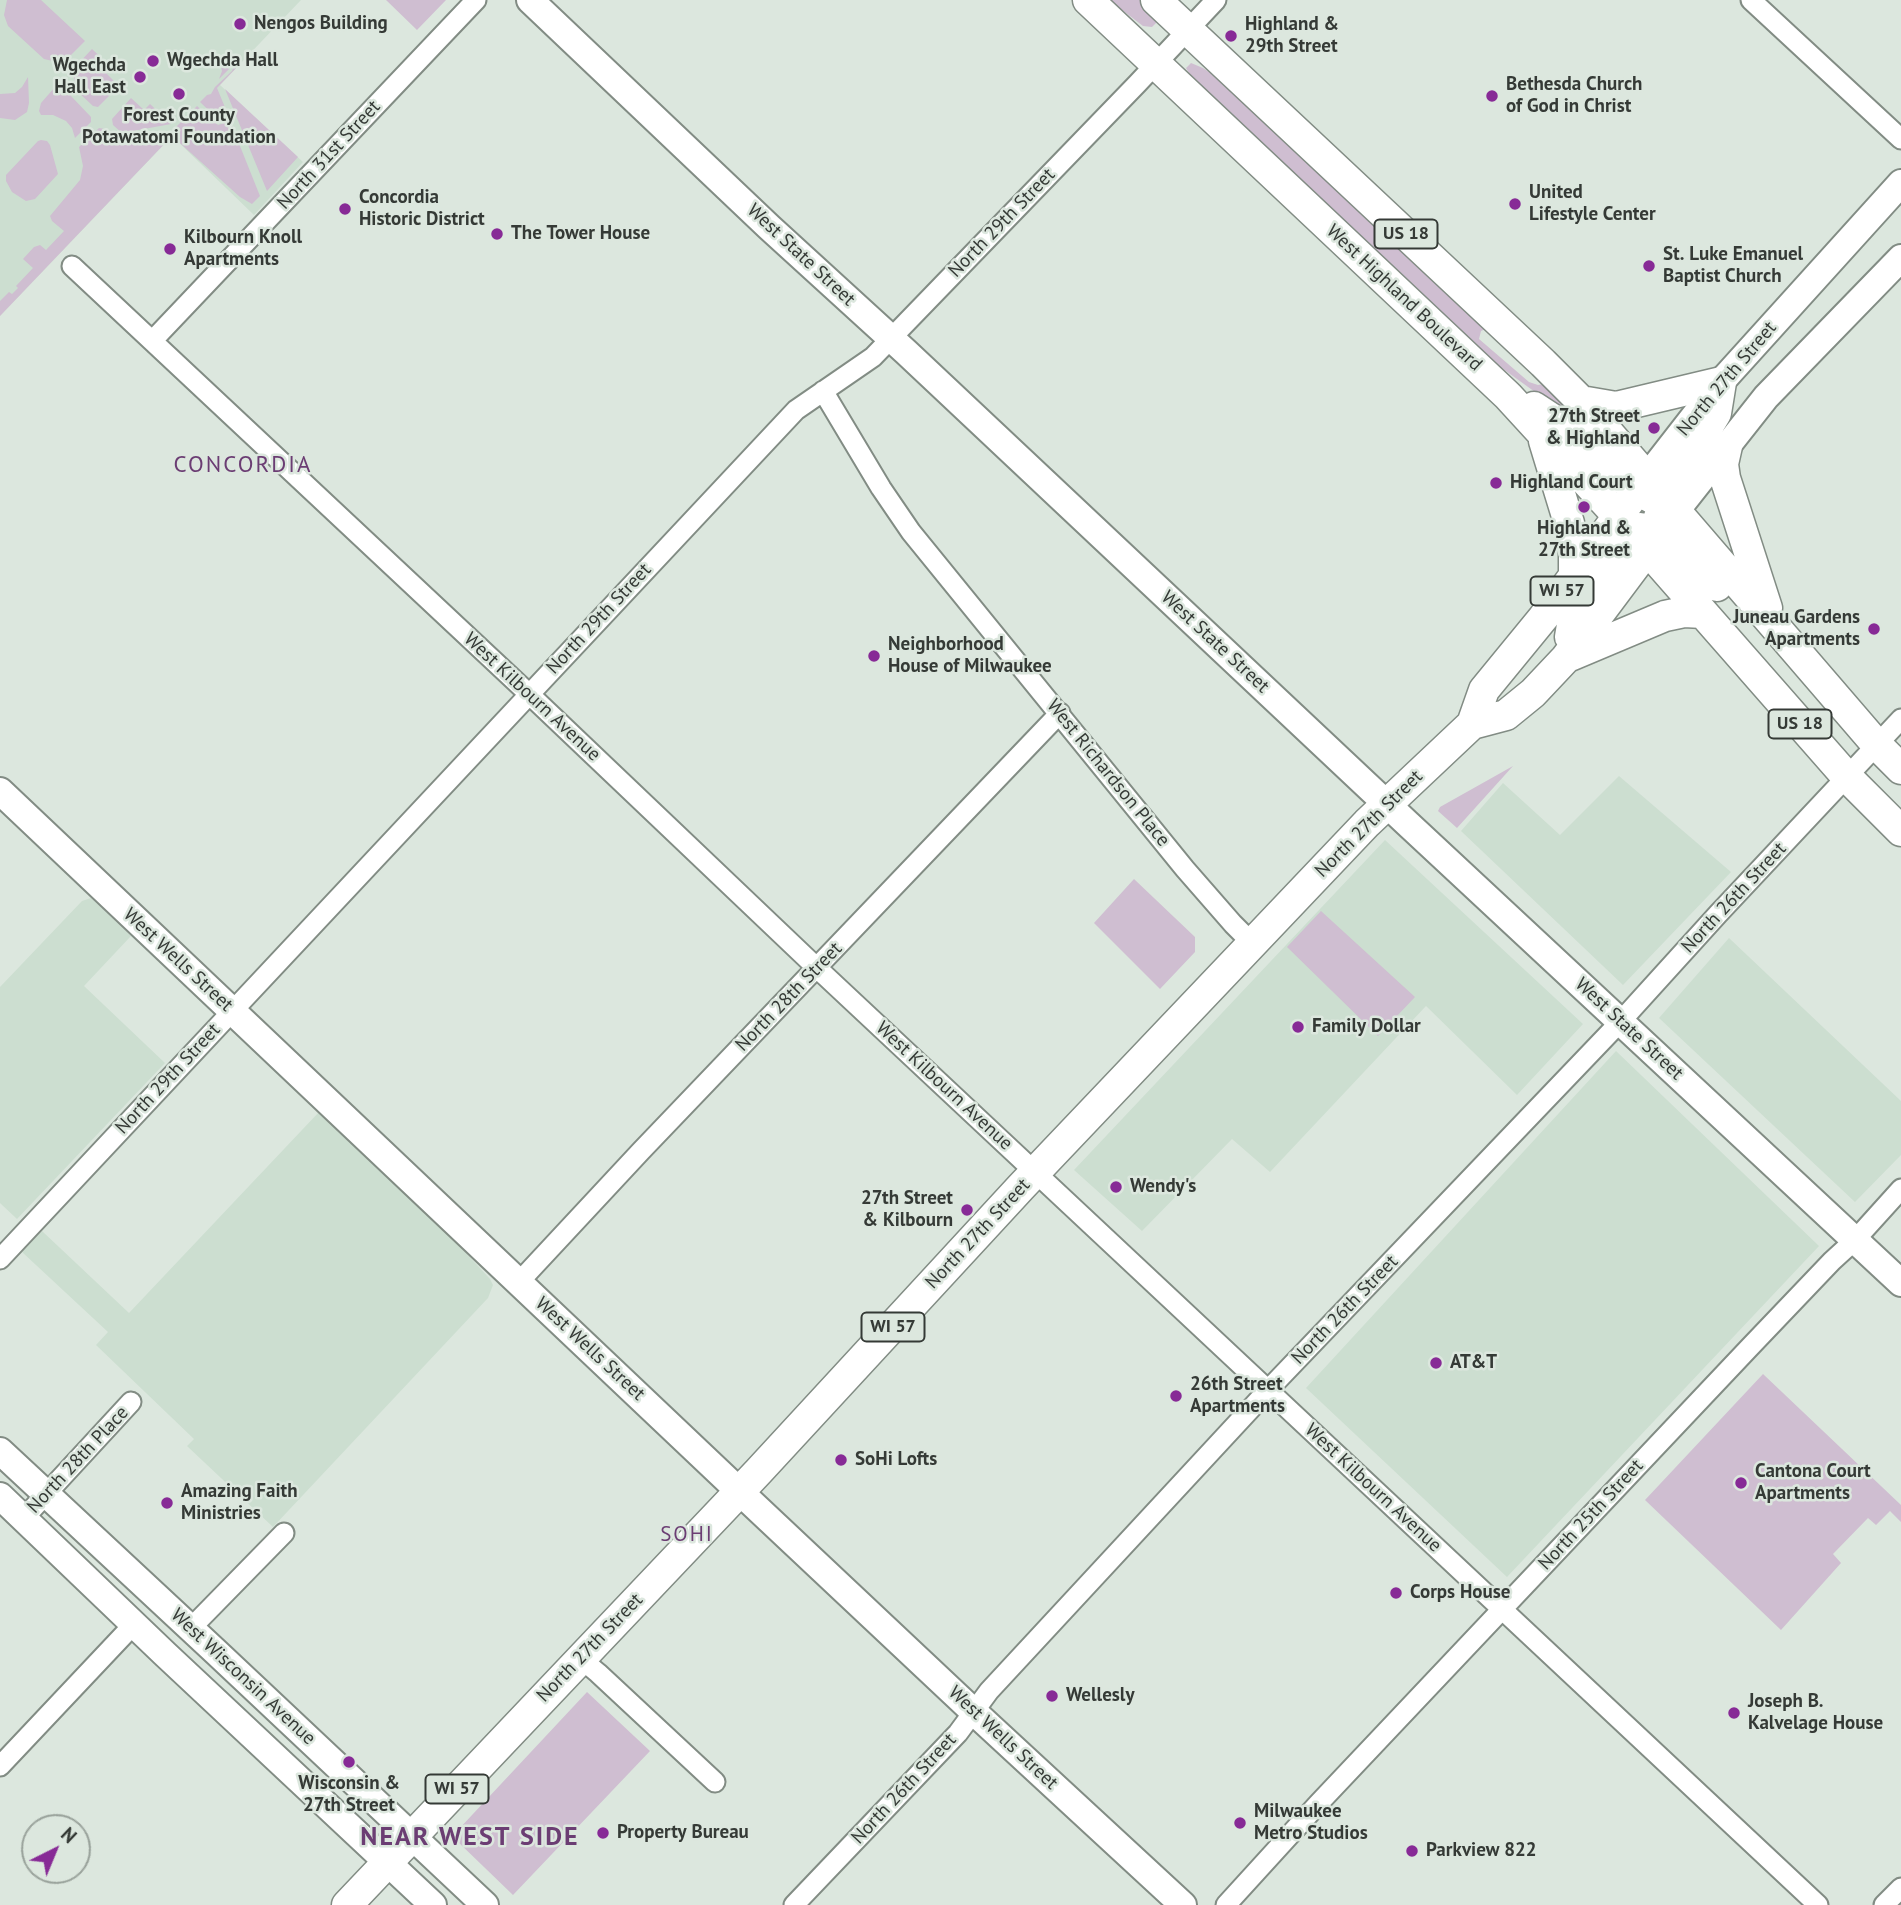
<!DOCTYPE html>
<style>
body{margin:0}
#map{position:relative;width:1901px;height:1905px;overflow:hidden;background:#dce7de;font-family:"PT Sans",sans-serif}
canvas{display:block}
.north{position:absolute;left:21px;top:1814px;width:70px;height:70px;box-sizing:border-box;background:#dce7de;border:2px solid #99a29b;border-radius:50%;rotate:43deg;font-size:19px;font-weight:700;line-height:28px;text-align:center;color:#353a36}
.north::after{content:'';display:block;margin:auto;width:24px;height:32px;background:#872a96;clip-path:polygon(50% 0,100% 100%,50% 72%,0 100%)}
</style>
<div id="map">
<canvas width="1901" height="1905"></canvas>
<div class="north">N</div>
</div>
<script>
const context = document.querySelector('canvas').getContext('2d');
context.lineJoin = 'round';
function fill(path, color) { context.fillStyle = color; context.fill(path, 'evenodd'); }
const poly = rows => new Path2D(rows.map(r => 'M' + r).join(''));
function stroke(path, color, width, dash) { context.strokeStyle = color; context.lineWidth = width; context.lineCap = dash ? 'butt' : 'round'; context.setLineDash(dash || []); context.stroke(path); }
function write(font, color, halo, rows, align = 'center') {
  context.font = font + ' "PT Sans",sans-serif'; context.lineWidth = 5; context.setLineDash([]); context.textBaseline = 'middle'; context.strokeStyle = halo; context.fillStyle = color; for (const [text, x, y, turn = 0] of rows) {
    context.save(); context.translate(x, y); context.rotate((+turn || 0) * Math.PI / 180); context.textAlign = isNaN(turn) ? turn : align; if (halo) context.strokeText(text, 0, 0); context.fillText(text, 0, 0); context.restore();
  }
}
fill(poly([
 [0,0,301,0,220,85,303,162,254,215,172,136,0,316],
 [1619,776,1731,872,1623,985,1461,831,1503,783,1560,835],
 [1385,840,1583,1024,1517,1095,1426,1006,1270,1172,1232,1139,1142,1231,1074,1170],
 [91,898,131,936,84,986,165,1063,17,1219,0,1203,0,987,82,901],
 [1729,938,1901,1101,1901,1155,1855,1202,1659,1018],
 [1616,1051,1819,1246,1507,1577,1306,1388],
 [319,1112,452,1238,490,1279,493,1285,488,1298,273,1527,187,1446,194,1439,96,1345,108,1332,22,1252,42,1231,129,1313]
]), '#ccded0');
fill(poly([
 [7,0,41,0,85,41,66,60,57,62,44,59,8,26,4,15],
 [386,0,446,0,417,30],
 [1109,0,1144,0,1156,18,1156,23,1152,27,1143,26],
 [92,49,111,67,106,73,119,86,98,107,93,106,77,91,73,74,77,65],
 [227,52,240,64,217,88,229,117,219,120,200,102,207,95,211,94,215,87,232,71,235,64,234,62,230,68,219,79,222,71,219,59],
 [1191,63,1203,68,1247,98,1490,327,1481,331,1479,339,1529,382,1538,385,1548,383,1589,427,1542,397,1492,361,1195,83,1186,68],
 [28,77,29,103,27,112,15,120,0,118,0,94,15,93,22,87],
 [62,79,65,80,71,96,91,117,91,122,75,138,72,128,66,121,53,115,41,115,39,111,41,103],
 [225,89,298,157,267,191],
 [131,98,144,110,150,104,171,124,122,133,113,125,112,119],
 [197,106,218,125,230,121,260,196,252,204,240,197,172,136,0,316,0,301,9,292,12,294,18,288,16,286,33,268,23,259,34,247,40,245,46,250,64,231,52,221,50,216,80,180,83,166,79,147,99,128,105,129,117,140,123,142,171,132],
 [41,140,47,141,50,145,58,174,35,199,26,201,12,192,6,181,6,175,38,141],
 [1513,766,1457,828,1438,811,1440,807],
 [1134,879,1195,937,1195,952,1160,989,1094,923],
 [1321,911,1415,997,1378,1036,1287,947],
 [1763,1374,1901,1505,1901,1522,1890,1511,1876,1525,1868,1518,1833,1554,1841,1563,1781,1630,1645,1500],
 [587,1692,650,1751,513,1895,456,1840,458,1830]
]), '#cfbed1');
const street = poly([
 [1751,0,1901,139],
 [72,266,528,693,817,968,1818,1905],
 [153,340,476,0],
 [823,391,881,488,911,532,1185,869,1233,924,1253,944],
 [0,1259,796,410,873,357,1137,84,1216,0],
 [519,1282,641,1151,1060,713],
 [24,1518,131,1402],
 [191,1628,284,1533],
 [580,1658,598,1673,715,1782],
 [0,1766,134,1624],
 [794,1905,958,1733,989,1691,1269,1389,1621,1021,1718,914,1901,719],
 [1226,1905,1318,1804,1749,1348,1832,1261,1855,1240,1901,1189],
 [1884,1905,1901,1888]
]);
const secondary = poly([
 [530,0,769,227,906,352,1408,824,1901,1283],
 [1647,477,1721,382,1901,183],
 [1676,511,1766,397,1901,258],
 [0,791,740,1492,974,1712,1183,1905],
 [0,1451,216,1652,485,1905],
 [0,1496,165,1654,433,1905]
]);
const primary = poly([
 [1088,0,1508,396,1618,516,1847,777,1901,831],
 [1156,0,1543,363,1581,401,1877,745,1901,769],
 [1581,401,1616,407,1721,382,1716,413,1681,472,1659,517],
 [1544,441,1569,523,1574,549,1574,575],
 [1727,446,1723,464,1725,478,1767,608],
 [1640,528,1680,552,1695,563,1717,586],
 [1570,637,1572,625,1588,593,1607,567,1629,527],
 [1570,656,1665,616,1684,612,1703,613],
 [1472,724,1506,715,1533,693,1566,658,1676,511,1637,490,1563,426,1534,407],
 [347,1905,758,1472,1021,1187,1367,823,1472,724,1484,690,1543,618,1647,477]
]);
stroke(street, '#828c84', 23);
stroke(secondary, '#828c84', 30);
stroke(primary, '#828c84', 33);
stroke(street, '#fff', 19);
stroke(secondary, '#fff', 26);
stroke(primary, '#fff', 30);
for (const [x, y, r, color] of [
 [240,24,7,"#872a96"],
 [1231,36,7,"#872a96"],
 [153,61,7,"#872a96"],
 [140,77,7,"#872a96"],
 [179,94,7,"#872a96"],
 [1492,96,7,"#872a96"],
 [1515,204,7,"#872a96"],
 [345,209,7,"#872a96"],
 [497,234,7,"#872a96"],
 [170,249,7,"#872a96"],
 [1649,266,7,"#872a96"],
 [1654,428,7,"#872a96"],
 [1496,483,7,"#872a96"],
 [1584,507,7,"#872a96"],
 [1874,629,7,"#872a96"],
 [874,656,7,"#872a96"],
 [1298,1027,7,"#872a96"],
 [1116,1187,7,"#872a96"],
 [967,1210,7,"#872a96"],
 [1436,1363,7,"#872a96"],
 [1176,1396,7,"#872a96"],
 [841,1460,7,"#872a96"],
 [1741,1483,7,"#872a96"],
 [167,1503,7,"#872a96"],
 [1396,1593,7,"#872a96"],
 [1052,1696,7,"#872a96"],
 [1734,1713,7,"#872a96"],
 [349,1762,7,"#872a96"],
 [1240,1823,7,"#872a96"],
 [603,1833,7,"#872a96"],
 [1412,1851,7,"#872a96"]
]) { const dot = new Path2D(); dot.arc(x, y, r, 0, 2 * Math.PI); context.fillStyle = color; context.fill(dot); stroke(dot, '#dce7de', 2.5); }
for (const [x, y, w] of [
 [1406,234,63],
 [1562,591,63],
 [1800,724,63],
 [893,1327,63],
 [457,1789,63]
]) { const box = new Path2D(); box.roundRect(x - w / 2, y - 14.5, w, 29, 5); context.fillStyle = '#dce7de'; context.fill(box); stroke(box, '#353a36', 2); }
write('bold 18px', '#353a36', null, [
 ["US 18",1406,234],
 ["WI 57",1562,591],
 ["US 18",1800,724],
 ["WI 57",893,1327],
 ["WI 57",457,1789]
]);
write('bold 19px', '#353a36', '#dce7de', [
 ["Nengos Building",254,24],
 ["Highland &",1245,25],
 ["29th Street",1245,47],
 ["Wgechda Hall",167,61],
 ["Wgechda",126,66,"right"],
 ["Hall East",126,88,"right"],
 ["Bethesda Church",1506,85],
 ["of God in Christ",1506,107],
 ["Forest County",179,116,"center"],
 ["Potawatomi Foundation",179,138,"center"],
 ["United",1529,193],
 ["Lifestyle Center",1529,215],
 ["Concordia",359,198],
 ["Historic District",359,220],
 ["The Tower House",511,234],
 ["Kilbourn Knoll",184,238],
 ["Apartments",184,260],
 ["St. Luke Emanuel",1663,255],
 ["Baptist Church",1663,277],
 ["27th Street",1640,417,"right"],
 ["& Highland",1640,439,"right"],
 ["Highland Court",1510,483],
 ["Highland &",1584,529,"center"],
 ["27th Street",1584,551,"center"],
 ["Juneau Gardens",1860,618,"right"],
 ["Apartments",1860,640,"right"],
 ["Neighborhood",888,645],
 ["House of Milwaukee",888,667],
 ["Family Dollar",1312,1027],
 ["Wendy's",1130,1187],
 ["27th Street",953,1199,"right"],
 ["& Kilbourn",953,1221,"right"],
 ["AT&T",1450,1363],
 ["26th Street",1190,1385],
 ["Apartments",1190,1407],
 ["SoHi Lofts",855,1460],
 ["Cantona Court",1755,1472],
 ["Apartments",1755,1494],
 ["Amazing Faith",181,1492],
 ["Ministries",181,1514],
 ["Corps House",1410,1593],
 ["Wellesly",1066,1696],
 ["Joseph B.",1748,1702],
 ["Kalvelage House",1748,1724],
 ["Wisconsin &",349,1784,"center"],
 ["27th Street",349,1806,"center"],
 ["Milwaukee",1254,1812],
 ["Metro Studios",1254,1834],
 ["Property Bureau",617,1833],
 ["Parkview 822",1426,1851]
], 'left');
write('19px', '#353a36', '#dce7de', [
 ["North 31st Street",329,155,-47],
 ["North 29th Street",1002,223,-46],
 ["West State Street",801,255,43],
 ["West Highland Boulevard",1404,298,43],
 ["North 27th Street",1727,379,-50],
 ["North 29th Street",599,619,-47],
 ["West State Street",1215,642,43],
 ["West Kilbourn Avenue",532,697,43],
 ["West Richardson Place",1108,773,51],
 ["North 27th Street",1369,824,-45],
 ["North 26th Street",1734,898,-47],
 ["West Wells Street",178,960,43],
 ["North 28th Street",789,997,-46],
 ["West State Street",1629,1029,43],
 ["North 29th Street",168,1079,-47],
 ["West Kilbourn Avenue",944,1086,43],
 ["North 27th Street",978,1234,-47],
 ["North 26th Street",1345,1310,-46],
 ["West Wells Street",590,1349,43],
 ["North 28th Place",78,1460,-47],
 ["West Kilbourn Avenue",1373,1488,43],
 ["North 25th Street",1591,1515,-47],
 ["North 27th Street",590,1648,-46],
 ["West Wisconsin Avenue",243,1677,43],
 ["West Wells Street",1003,1738,43],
 ["North 26th Street",904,1789,-47]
]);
context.letterSpacing = '2px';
write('21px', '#6b3d73', '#dce7de', [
 ["SOHI",687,1535]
]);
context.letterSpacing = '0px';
context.letterSpacing = '2px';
write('23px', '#6b3d73', '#dce7de', [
 ["CONCORDIA",243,465]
]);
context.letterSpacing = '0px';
context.letterSpacing = '2px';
write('bold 26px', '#6b3d73', '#dce7de', [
 ["NEAR WEST SIDE",470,1838]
]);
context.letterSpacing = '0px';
</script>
